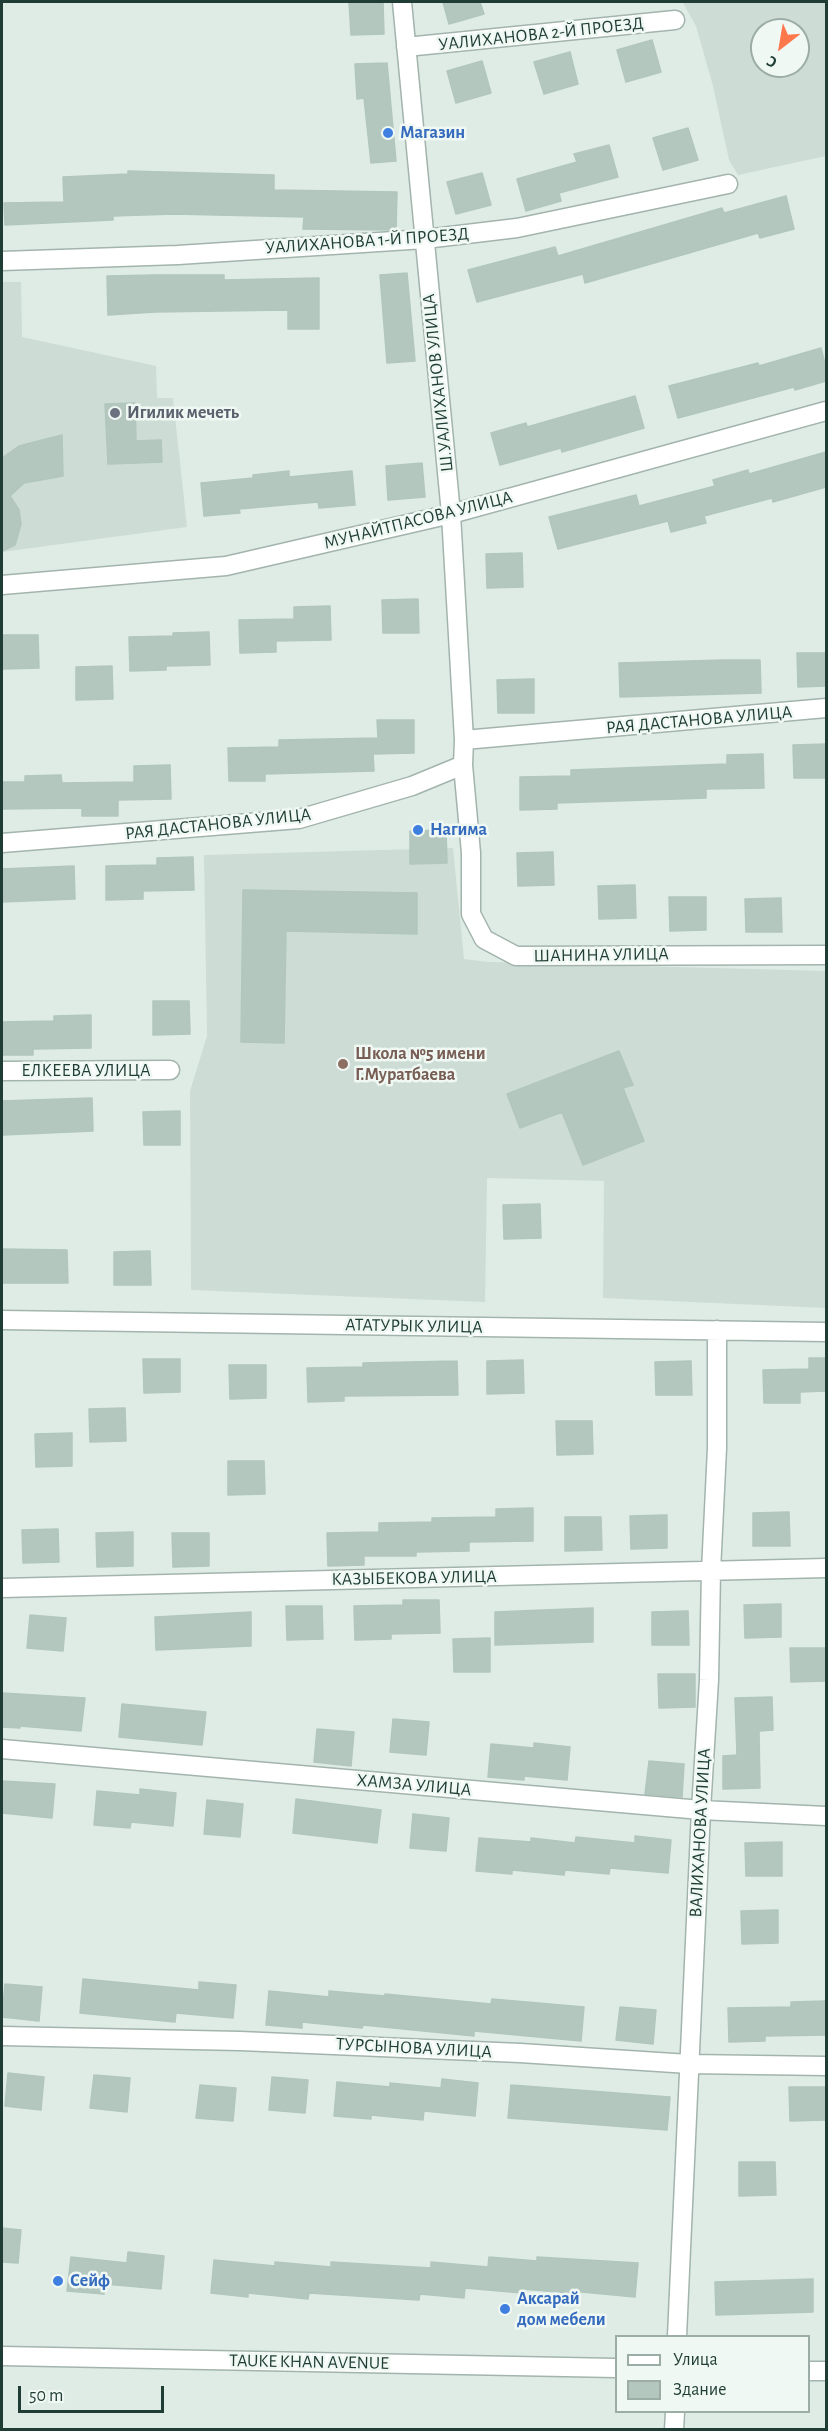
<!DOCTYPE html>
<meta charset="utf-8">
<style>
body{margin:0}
#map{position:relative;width:828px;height:2431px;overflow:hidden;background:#dfece6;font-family:"Alegreya Sans",sans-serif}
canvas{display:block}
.frame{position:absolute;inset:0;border:3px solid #1f3d35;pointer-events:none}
.legend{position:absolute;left:615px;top:2335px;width:195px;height:78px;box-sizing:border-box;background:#f0f8f4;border:2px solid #9cada8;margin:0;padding:8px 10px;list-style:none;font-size:18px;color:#1f3d35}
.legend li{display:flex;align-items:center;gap:12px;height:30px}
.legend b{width:30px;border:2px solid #9cada8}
.north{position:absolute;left:750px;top:18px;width:60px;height:60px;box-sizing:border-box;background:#f0f8f4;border:2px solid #9cada8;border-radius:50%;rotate:211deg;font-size:16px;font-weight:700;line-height:24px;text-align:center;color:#1f3d35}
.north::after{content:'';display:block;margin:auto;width:21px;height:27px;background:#fd774c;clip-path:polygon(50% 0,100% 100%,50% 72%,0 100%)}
.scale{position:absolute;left:18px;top:2386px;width:146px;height:27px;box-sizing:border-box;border:3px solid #1f3d35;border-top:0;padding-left:8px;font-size:18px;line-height:21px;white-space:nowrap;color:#1f3d35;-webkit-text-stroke:4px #f0f8f4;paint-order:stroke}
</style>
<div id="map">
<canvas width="828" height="2431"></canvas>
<div class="frame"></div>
<ul class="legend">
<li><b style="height:8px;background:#fff"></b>Улица</li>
<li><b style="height:16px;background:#b4c7bf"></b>Здание</li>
</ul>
<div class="north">С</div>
<div class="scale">50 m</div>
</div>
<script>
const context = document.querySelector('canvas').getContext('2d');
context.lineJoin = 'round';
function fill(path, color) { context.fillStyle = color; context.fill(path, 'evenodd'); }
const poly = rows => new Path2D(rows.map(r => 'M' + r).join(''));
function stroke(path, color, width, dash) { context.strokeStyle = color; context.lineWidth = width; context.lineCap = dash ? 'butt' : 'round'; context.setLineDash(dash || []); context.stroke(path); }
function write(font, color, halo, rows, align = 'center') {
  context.font = font + ' "Alegreya Sans",sans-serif'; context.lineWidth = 5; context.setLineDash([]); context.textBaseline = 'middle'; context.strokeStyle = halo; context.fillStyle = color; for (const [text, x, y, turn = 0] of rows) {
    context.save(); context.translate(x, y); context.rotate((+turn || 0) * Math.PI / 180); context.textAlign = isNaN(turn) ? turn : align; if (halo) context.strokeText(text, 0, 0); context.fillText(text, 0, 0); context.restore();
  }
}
fill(poly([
 [683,3,826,2,826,156,738,175,729,160,713,86,696,26],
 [762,30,798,30,798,66,762,66],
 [2,282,21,282,22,337,156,366,157,398,173,398,187,527,2,552],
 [453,848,464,959,489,962,826,971,826,1308,603,1298,604,1181,487,1178,485,1302,191,1290,190,1091,207,1036,204,855]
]), '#cddcd5');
const building = poly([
 [349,2,383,2,384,34,351,35,349,2],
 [443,2,480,2,484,14,449,24,443,2],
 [652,40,661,72,626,82,617,50,652,40],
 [570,52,578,84,544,94,534,62,570,52],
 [482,61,491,93,456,103,447,71,482,61],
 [387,63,396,161,371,163,364,98,357,99,355,64,387,63],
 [688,128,698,160,663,170,653,138,688,128],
 [609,145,618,177,559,193,561,201,526,211,517,179,577,162,574,154,609,145],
 [128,171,274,175,274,190,397,192,396,230,303,229,304,217,174,214,113,216,113,220,5,225,4,203,64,202,63,177,128,174,128,171],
 [482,173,491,205,456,214,447,182,482,173],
 [786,196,794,229,760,238,758,233,585,283,583,274,477,302,468,270,555,247,558,256,722,208,724,213,786,196],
 [407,273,415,361,387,363,380,275,407,273],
 [154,275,224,275,224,280,319,278,319,329,288,329,288,310,155,312,108,315,107,276,154,275],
 [821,348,826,368,826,381,795,390,794,387,678,418,669,386,758,363,759,366,821,348],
 [635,396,644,428,562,452,561,448,500,465,491,433,526,423,527,427,635,396],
 [135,403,136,441,161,440,162,462,108,464,105,404,135,403],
 [62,435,63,476,24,483,10,496,19,510,21,524,15,545,2,551,2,458,19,446,62,435],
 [826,452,826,487,773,502,772,498,704,516,706,523,671,532,668,521,558,549,549,517,636,495,639,506,715,486,713,480,748,470,749,474,826,452],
 [422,463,425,497,388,500,386,466,422,463],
 [289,471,289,477,352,471,355,505,319,508,318,502,239,509,240,513,204,516,201,483,253,478,253,475,289,471],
 [522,553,523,587,487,588,486,554,522,553],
 [418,599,419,633,383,633,382,600,418,599],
 [330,606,331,640,276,641,276,652,240,653,239,620,294,619,294,607,330,606],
 [209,632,210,665,166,666,166,670,130,671,129,637,173,636,173,633,209,632],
 [2,635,38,635,39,668,3,669,2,635],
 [797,653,826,653,826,686,798,687,797,653],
 [724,660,760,660,761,693,620,697,619,663,724,660],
 [112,666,113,699,76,700,76,667,112,666],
 [534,679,534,713,498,713,497,680,534,679],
 [377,720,414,720,414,753,373,754,374,771,265,774,265,781,229,781,228,748,279,747,279,740,378,738,377,720],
 [826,744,826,778,794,778,793,745,826,744],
 [763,754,764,788,706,789,706,798,557,803,557,809,520,810,520,777,571,776,571,770,727,764,727,755,763,754],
 [170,765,171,799,118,800,118,816,82,816,82,808,2,809,2,782,25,782,25,776,61,775,62,783,134,782,134,766,170,765],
 [446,830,447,863,410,864,410,831,446,830],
 [553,852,554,885,518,886,517,853,553,852],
 [193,857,194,890,143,891,143,899,106,900,106,866,157,865,157,858,193,857],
 [74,866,75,899,2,902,2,869,74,866],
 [635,885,636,918,599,919,598,886,635,885],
 [243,890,417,893,417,934,286,931,284,1043,241,1042,243,890],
 [669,897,706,897,706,930,670,931,669,897],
 [781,898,782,932,746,932,745,899,781,898],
 [153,1001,189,1001,190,1034,153,1035,153,1001],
 [91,1015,91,1048,33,1049,33,1055,2,1055,2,1022,54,1021,54,1016,91,1015],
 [619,1051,633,1085,623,1088,644,1141,583,1165,562,1112,520,1128,507,1094,619,1051],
 [92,1098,93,1131,2,1135,2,1101,92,1098],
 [180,1111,180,1145,144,1145,143,1112,180,1111],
 [540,1204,541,1238,504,1239,503,1205,540,1204],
 [2,1249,67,1250,68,1283,2,1283,2,1249],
 [150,1251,151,1285,114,1285,114,1252,150,1251],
 [809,1358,826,1358,826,1391,800,1392,800,1403,764,1403,763,1370,809,1369,809,1358],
 [143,1359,180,1359,180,1392,144,1393,143,1359],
 [523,1360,524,1393,487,1394,487,1361,523,1360],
 [457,1361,458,1395,344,1396,344,1401,308,1402,307,1368,363,1367,363,1363,457,1361],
 [691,1361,692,1395,656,1395,655,1362,691,1361],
 [229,1365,266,1365,266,1398,230,1399,229,1365],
 [125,1408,126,1441,90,1442,89,1409,125,1408],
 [556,1421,592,1421,593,1454,557,1455,556,1421],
 [72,1433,72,1466,36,1467,35,1434,72,1433],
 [228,1461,264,1461,265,1494,228,1495,228,1461],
 [533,1508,533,1541,469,1542,469,1551,416,1552,416,1556,364,1556,364,1565,328,1566,327,1533,379,1532,379,1523,432,1522,432,1518,496,1517,496,1509,533,1508],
 [789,1512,790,1546,753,1546,753,1513,789,1512],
 [667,1515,667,1548,631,1549,630,1516,667,1515],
 [565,1517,601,1517,602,1550,565,1551,565,1517],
 [58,1529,59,1562,23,1563,22,1530,58,1529],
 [133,1532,133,1566,97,1567,96,1533,133,1532],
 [172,1533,209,1533,209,1566,173,1567,172,1533],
 [403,1600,439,1600,440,1633,391,1634,391,1639,355,1640,354,1606,403,1605,403,1600],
 [781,1604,781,1637,745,1638,744,1605,781,1604],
 [286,1606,322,1606,323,1639,287,1640,286,1606],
 [593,1608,593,1642,495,1645,495,1612,593,1608],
 [688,1611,689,1645,652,1645,652,1612,688,1611],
 [251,1612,251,1646,156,1650,155,1617,251,1612],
 [30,1615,66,1618,63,1651,27,1648,30,1615],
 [490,1638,490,1672,454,1672,453,1639,490,1638],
 [790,1648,826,1648,826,1681,791,1682,790,1648],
 [658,1674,695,1674,695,1707,659,1708,658,1674],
 [2,1693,85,1698,81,1731,20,1726,20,1728,2,1727,2,1693],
 [772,1697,773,1730,759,1731,760,1788,723,1789,723,1756,737,1755,735,1698,772,1697],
 [122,1704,206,1712,202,1745,119,1737,122,1704],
 [393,1719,429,1722,426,1755,390,1752,393,1719],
 [317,1729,354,1732,351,1766,314,1762,317,1729],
 [534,1743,570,1747,567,1780,524,1776,524,1780,488,1777,491,1744,534,1748,534,1743],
 [649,1761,684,1764,682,1797,645,1794,649,1761],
 [2,1781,55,1784,52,1818,2,1813,2,1781],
 [140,1789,176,1793,173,1826,131,1822,130,1828,94,1825,97,1791,140,1795,140,1789],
 [296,1799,381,1810,377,1843,293,1833,296,1799],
 [207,1800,243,1804,240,1837,204,1834,207,1800],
 [413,1814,449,1818,446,1851,410,1848,413,1814],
 [635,1836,671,1840,668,1873,610,1868,609,1874,565,1870,564,1875,512,1870,512,1874,476,1871,479,1838,531,1842,531,1838,575,1843,576,1837,635,1843,635,1836],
 [782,1842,782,1876,746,1876,745,1843,782,1842],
 [778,1910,778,1943,742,1944,741,1911,778,1910],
 [83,1979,199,1990,199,1982,236,1985,233,2018,176,2013,175,2022,80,2013,83,1979],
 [5,1984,42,1987,39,2021,2,2017,5,1984],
 [269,1991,329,1997,329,1991,385,1996,385,1994,491,2004,492,1999,584,2007,581,2041,474,2031,474,2036,363,2025,362,2028,302,2022,302,2028,266,2025,269,1991],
 [826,2001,826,2035,765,2036,765,2041,729,2042,728,2008,791,2007,791,2002,826,2001],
 [620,2007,656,2010,653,2044,616,2040,620,2007],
 [8,2073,44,2077,41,2110,5,2106,8,2073],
 [94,2075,130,2078,127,2112,90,2108,94,2075],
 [272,2077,308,2080,305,2113,269,2110,272,2077],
 [442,2079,478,2083,475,2116,424,2111,423,2120,371,2115,371,2119,334,2116,337,2082,390,2087,390,2083,441,2088,442,2079],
 [200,2085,236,2088,233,2121,196,2118,200,2085],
 [511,2085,670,2097,667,2130,508,2118,511,2085],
 [789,2087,826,2087,826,2120,790,2121,789,2087],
 [739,2162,775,2162,776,2195,739,2196,739,2162],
 [2,2228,21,2230,18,2263,2,2262,2,2228],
 [128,2252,164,2256,161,2289,105,2284,104,2294,67,2291,71,2257,127,2263,128,2252],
 [489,2257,537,2261,537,2257,638,2263,635,2297,571,2291,570,2293,522,2289,522,2293,465,2288,464,2298,420,2294,419,2300,309,2293,308,2299,248,2293,248,2297,211,2293,214,2260,275,2266,275,2262,331,2267,331,2262,431,2268,431,2262,488,2267,489,2257],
 [813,2279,813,2312,716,2315,715,2282,813,2279]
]);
fill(building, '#b4c7bf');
stroke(building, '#b1c6bd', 1.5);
const minor = poly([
 [402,2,451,514,464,740,463,765,471,853,471,914,484,939,516,956,826,955],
 [406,47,675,20],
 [2,261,178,255,425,239,517,228,728,184],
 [2,585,226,566,451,514,826,411],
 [464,740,826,708],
 [2,843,299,819,412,786,463,765],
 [2,1071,170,1070],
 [2,1320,826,1332],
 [2,1588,826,1568],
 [2,1749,701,1810,826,1816],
 [2,2036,240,2041,520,2053,689,2064,826,2066],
 [677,2336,701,1810,709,1680,711,1571,717,1448,717,1330],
 [674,2430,675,2412]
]);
const tertiary = poly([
 [2,2356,616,2368],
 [808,2371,826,2371]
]);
stroke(minor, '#a2b4ad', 21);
stroke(tertiary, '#a2b4ad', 21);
stroke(minor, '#fff', 18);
stroke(tertiary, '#fff', 18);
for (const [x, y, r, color] of [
 [388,133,6,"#3f7fe0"],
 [115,413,6,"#6b7280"],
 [418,830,6,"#3f7fe0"],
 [343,1064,6,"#8d6e63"],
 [58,2281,6,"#3f7fe0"],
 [505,2309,6,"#3f7fe0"]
]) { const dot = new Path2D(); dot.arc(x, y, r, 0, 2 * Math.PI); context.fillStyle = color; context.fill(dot); stroke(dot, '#f0f8f4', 2); }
write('18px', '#1f3d35', '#f0f8f4', [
 ["УАЛИХАНОВА 2-Й ПРОЕЗД",541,34,-6],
 ["УАЛИХАНОВА 1-Й ПРОЕЗД",367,241,-4],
 ["Ш.УАЛИХАНОВ УЛИЦА",438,383,-96],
 ["МУНАЙТПАСОВА УЛИЦА",418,520,-14],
 ["РАЯ ДАСТАНОВА УЛИЦА",699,720,-5],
 ["РАЯ ДАСТАНОВА УЛИЦА",218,824,-6],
 ["ШАНИНА УЛИЦА",601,955,-1],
 ["ЕЛКЕЕВА УЛИЦА",86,1071],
 ["АТАТУРЫК УЛИЦА",414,1326,1],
 ["КАЗЫБЕКОВА УЛИЦА",414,1578,-1],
 ["ХАМЗА УЛИЦА",414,1785,5],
 ["ВАЛИХАНОВА УЛИЦА",700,1833,-87],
 ["ТУРСЫНОВА УЛИЦА",414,2048,3],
 ["TAUKE KHAN AVENUE",309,2362,1]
]);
write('bold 18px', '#366cbe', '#f0f8f4', [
 ["Магазин",400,133],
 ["Нагима",430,830],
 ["Сейф",70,2281],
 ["Аксарай",517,2299],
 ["дом мебели",517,2320]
], 'left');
write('bold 18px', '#5b616d', '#f0f8f4', [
 ["Игилик мечеть",127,413]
], 'left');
write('bold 18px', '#785e54', '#f0f8f4', [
 ["Школа №5 имени",355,1054],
 ["Г.Муратбаева",355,1075]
], 'left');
</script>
